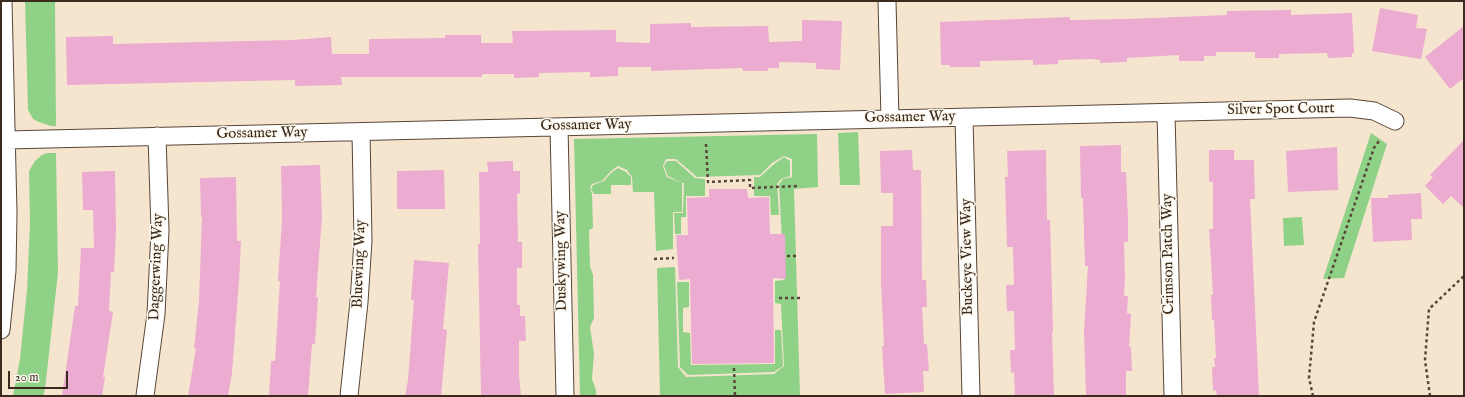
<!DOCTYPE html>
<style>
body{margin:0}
#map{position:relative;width:1465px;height:397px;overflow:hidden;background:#f6e5ce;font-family:"IM FELL English",serif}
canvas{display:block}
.frame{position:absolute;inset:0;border:2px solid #3b2a1e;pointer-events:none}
.scale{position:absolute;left:8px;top:371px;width:60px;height:18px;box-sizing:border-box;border:2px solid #3b2a1e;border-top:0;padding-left:5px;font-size:12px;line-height:14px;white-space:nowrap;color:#3b2a1e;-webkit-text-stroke:3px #fbf7ec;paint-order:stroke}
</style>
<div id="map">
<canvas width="1465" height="397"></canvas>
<div class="frame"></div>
<div class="scale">20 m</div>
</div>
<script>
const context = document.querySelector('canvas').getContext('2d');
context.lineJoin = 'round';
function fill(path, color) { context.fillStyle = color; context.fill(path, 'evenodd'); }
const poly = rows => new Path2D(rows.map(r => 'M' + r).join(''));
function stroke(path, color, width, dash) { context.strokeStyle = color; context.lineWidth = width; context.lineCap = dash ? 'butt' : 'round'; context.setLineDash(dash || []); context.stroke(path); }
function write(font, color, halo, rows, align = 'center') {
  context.font = font + ' "IM FELL English",serif'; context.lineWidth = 3; context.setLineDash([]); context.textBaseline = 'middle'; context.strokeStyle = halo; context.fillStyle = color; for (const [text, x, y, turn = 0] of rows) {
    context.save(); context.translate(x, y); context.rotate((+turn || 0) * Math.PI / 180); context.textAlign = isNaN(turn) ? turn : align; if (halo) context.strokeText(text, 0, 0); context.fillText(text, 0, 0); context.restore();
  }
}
fill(poly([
 [25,1,55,1,56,126,51,126,39,122,33,119,28,110],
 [858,132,860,185,840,185,838,133],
 [1371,133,1387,144,1344,278,1323,279],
 [817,134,818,187,794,189,800,396,660,396,657,268,675,267,678,367,686,377,774,374,784,366,781,304,775,303,775,281,784,280,779,184,783,179,792,177,792,159,784,156,772,163,760,175,697,177,676,159,666,159,663,166,667,177,682,183,668,176,664,166,667,161,676,161,695,178,705,179,705,196,686,196,686,217,681,217,681,234,675,234,674,213,683,213,684,183,682,183,682,212,673,212,673,249,656,251,654,192,633,192,632,177,627,170,618,166,610,172,602,181,592,184,590,188,592,194,593,228,589,230,590,266,593,275,594,318,590,327,594,354,592,379,596,390,596,396,580,396,574,139],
 [47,153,56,153,58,273,45,389,43,396,13,396,20,359,27,290,30,224,29,171,35,161,42,155],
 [784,157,790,161,790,176,781,179,777,184,779,215,771,215,770,196,754,196,754,177,760,177,773,165],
 [618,168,626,172,631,177,631,185,611,185,611,194,594,194,591,189,593,185,604,181,611,173],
 [1302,217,1304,245,1284,246,1283,218],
 [677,282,689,282,689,307,683,308,683,332,690,333,691,365,775,364,775,330,781,330,783,366,774,372,688,375,680,367]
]), '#90d188');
fill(poly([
 [1380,8,1418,15,1416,28,1427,29,1421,59,1372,51],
 [1291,10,1291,15,1352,13,1354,53,1352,53,1352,57,1328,58,1327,53,1279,54,1279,58,1255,58,1255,52,1216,52,1216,56,1204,56,1204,61,1179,61,1179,55,1127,58,1127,62,1100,63,1100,60,1091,59,1058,60,1058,64,1033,65,1033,60,980,61,980,67,950,67,950,65,941,65,940,22,1070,17,1070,20,1127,19,1227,15,1227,11],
 [802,20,842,21,840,70,816,69,816,63,779,62,779,68,768,68,768,71,743,71,742,68,651,71,651,67,618,67,618,76,590,77,590,72,539,73,539,77,514,78,514,74,482,74,482,77,341,77,342,85,295,86,295,80,67,85,66,37,113,36,113,44,293,40,331,37,332,54,369,54,369,39,445,38,445,35,481,35,481,43,513,43,512,31,616,30,616,42,650,43,650,24,691,23,691,27,768,26,769,42,802,41],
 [1464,26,1464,78,1450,89,1425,57],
 [1464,140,1464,208,1451,196,1443,204,1425,186,1433,177,1430,175],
 [1121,145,1121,172,1126,172,1128,218,1128,242,1124,242,1125,279,1124,296,1128,296,1127,313,1131,314,1129,347,1131,347,1132,371,1126,371,1126,396,1086,396,1084,331,1088,266,1085,266,1083,198,1081,198,1080,146],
 [1337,147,1338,190,1288,192,1286,151],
 [912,150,913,170,921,170,922,280,926,280,927,307,922,307,924,344,927,344,929,371,923,371,924,392,885,394,882,346,884,346,881,282,881,226,893,226,893,193,881,193,880,151],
 [1046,150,1047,220,1050,220,1053,332,1052,332,1054,396,1015,396,1014,372,1011,373,1010,350,1015,350,1014,311,1007,311,1006,285,1014,285,1013,247,1007,247,1005,177,1008,177,1007,151],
 [1209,150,1234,150,1234,160,1254,160,1255,199,1250,199,1259,396,1217,396,1216,390,1213,391,1212,367,1215,367,1214,358,1216,358,1214,320,1212,320,1211,295,1213,295,1209,229,1213,229,1213,182,1209,182],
 [513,161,513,171,520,171,520,193,517,194,518,242,522,242,522,268,517,268,517,305,520,305,520,316,525,316,526,341,519,341,519,375,521,396,481,396,478,244,480,244,479,172,488,172,487,162],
 [320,165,322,216,316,297,318,297,315,344,312,344,308,396,269,396,271,361,275,361,280,281,278,281,282,219,281,166],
 [444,170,445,209,397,209,397,171],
 [115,171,116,231,114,272,111,272,109,311,113,312,103,377,105,377,102,396,62,396,75,306,78,306,81,248,94,248,93,210,83,210,82,172],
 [236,177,237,241,241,241,239,281,232,373,228,396,188,396,196,348,194,348,199,301,202,217,201,217,200,178],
 [709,189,747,189,748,198,769,197,770,234,785,234,786,279,773,278,774,363,692,364,690,279,679,280,676,235,688,235,687,198,709,197],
 [1421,193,1422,219,1411,219,1412,240,1373,242,1371,198,1388,198,1388,195],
 [414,260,449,263,443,329,447,330,441,396,405,396,408,380,414,300,411,300]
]), '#ecabd0');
const street = poly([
 [887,1,890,119],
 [1166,113,1173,396],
 [964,117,971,396],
 [559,127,565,396],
 [7,140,1350,108,1374,111,1395,121],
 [1,330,7,271,8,213,3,1],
 [145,396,156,314,158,273,160,230,157,136],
 [349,396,359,302,363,241,361,132]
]);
stroke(street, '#574638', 19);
stroke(poly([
 [706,144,708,182,750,180,750,188,797,186],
 [787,256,799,256],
 [654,259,674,258],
 [779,298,800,298],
 [734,368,735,396],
 [1313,396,1309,378,1314,322,1374,148,1379,141],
 [1430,396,1425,360,1429,309,1464,276]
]), '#574638', 2.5, [3, 3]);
stroke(street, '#fff', 17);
write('15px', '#3b2a1e', '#fbf7ec', [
 ["Silver Spot Court",1281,110,-1],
 ["Gossamer Way",910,118,-1],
 ["Gossamer Way",586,126,-1],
 ["Gossamer Way",262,134,-1],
 ["Crimson Patch Way",1169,254,-91],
 ["Buckeye View Way",968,257,-91],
 ["Duskywing Way",562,261,-91],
 ["Bluewing Way",360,264,-88],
 ["Daggerwing Way",157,267,-88]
]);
</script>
